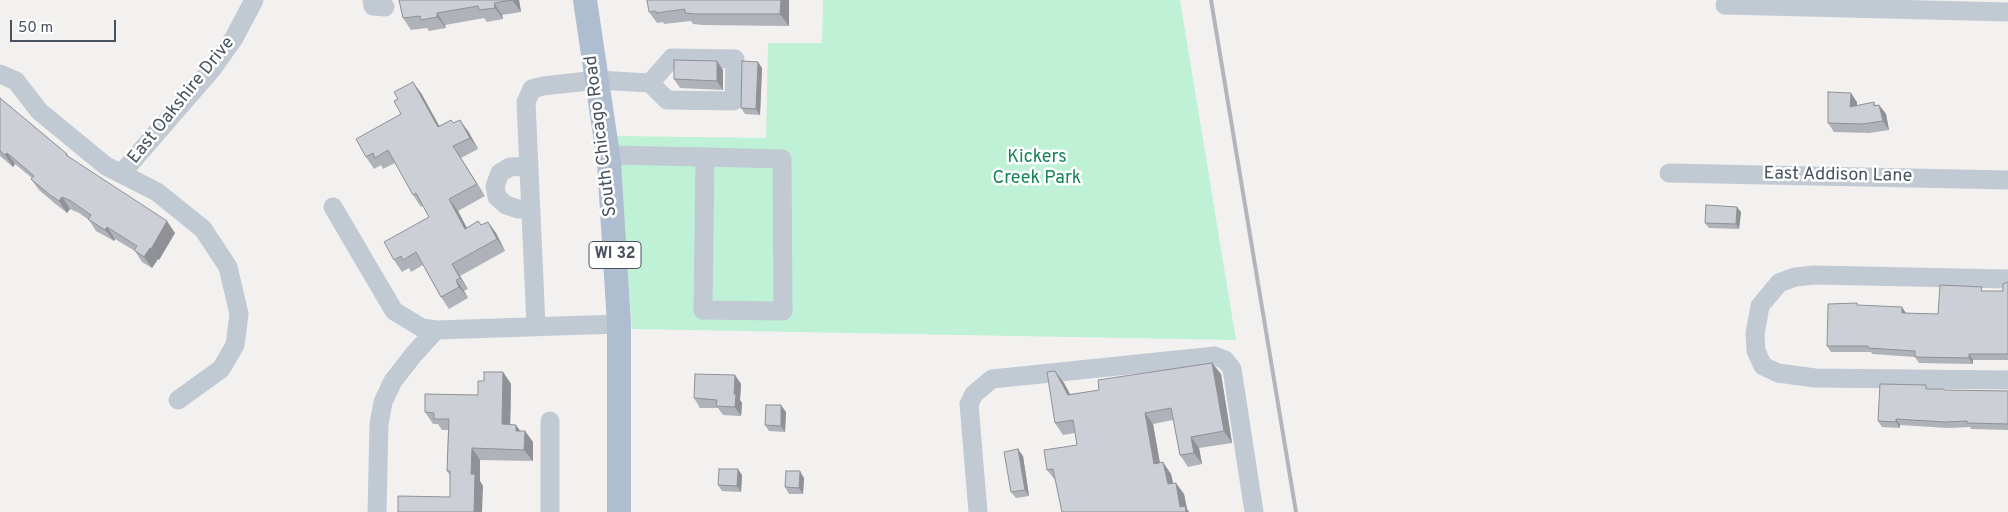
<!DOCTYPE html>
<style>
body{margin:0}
#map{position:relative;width:2008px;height:512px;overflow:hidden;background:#f3f1f0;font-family:Overpass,sans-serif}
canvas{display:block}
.scale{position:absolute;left:10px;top:20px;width:106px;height:22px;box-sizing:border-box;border:2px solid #48525f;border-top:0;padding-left:6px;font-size:15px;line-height:18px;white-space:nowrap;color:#48525f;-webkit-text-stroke:4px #fff;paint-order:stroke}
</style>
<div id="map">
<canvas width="2008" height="512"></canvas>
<div class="scale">50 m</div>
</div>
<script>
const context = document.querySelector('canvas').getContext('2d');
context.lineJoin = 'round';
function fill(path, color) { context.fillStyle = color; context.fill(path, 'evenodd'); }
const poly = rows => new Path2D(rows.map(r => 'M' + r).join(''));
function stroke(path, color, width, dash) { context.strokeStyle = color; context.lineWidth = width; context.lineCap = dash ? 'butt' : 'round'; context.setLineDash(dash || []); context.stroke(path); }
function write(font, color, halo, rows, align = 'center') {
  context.font = font + ' Overpass,sans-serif'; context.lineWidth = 5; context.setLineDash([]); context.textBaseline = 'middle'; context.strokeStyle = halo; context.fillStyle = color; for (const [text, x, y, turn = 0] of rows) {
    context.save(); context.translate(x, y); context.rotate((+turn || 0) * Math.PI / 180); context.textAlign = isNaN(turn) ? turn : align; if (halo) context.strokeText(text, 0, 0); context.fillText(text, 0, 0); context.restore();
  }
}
fill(poly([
 [823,0,1180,0,1236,340,632,329,617,136,766,138,768,43,822,43]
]), '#bef1d6');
stroke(poly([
 [372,0,373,6,385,7],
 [1725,5,2008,12],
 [0,74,16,81,39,111,106,166,157,192,203,229,228,267,239,314,235,345,221,369,178,400],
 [608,155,705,157,782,159,783,311,703,310,705,157],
 [529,166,510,167,500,173,495,186,497,197,506,205,518,209,531,209],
 [1669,173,2008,180],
 [121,174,212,69,234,38,254,0],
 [333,207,394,311,422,328,436,330,619,324],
 [2008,279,1815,275,1795,277,1779,283,1760,306,1755,334,1756,351,1763,366,1778,373,1815,378,2008,380],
 [536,326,526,102,532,89,543,86,597,80,650,83,672,58,735,59,734,101,667,100,650,83],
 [377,512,379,424,383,402,393,381,414,354,436,330],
 [550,512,550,421],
 [978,512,969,404,974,394,992,379,1215,356,1225,360,1232,369,1254,512]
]), '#c1c9d3', 19);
stroke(poly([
 [585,0,609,162,619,324,619,512]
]), '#afbdd0', 24);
stroke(poly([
 [1211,0,1296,512]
]), '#b2b5bb', 4);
fill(poly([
 [399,0,519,0,521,12,502,15,503,19,487,22,484,18,445,25,446,28,429,31,427,28,411,30,403,18],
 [789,0,789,26,703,25,693,24,691,21,664,24,663,22,657,23,649,12],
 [717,61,723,70,723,90,680,88,674,79],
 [762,68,760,115,745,114,741,108],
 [421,93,439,126,451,120,453,123,468,131,478,149,461,158,485,196,458,211,467,228,478,221,481,225,488,222,496,233,505,251,460,276,468,289,464,291,468,298,449,309,441,297,423,265,411,272,409,268,402,272,394,260,429,217,423,206,421,207,413,195,395,163,383,169,381,165,374,169,366,157,401,114],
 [0,98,67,154,70,158,175,233,159,260,158,259,152,268,142,262,135,251,115,239,114,241,96,231,89,220,79,213,70,209,67,213,58,206,39,190,31,179,32,178,15,164,13,167,0,156],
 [1857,102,1857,106,1874,102,1876,106,1879,105,1886,114,1889,130,1869,133,1834,132,1828,123],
 [1741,212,1739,229,1709,228,1705,223],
 [2008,282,2008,360,1973,360,1973,364,1919,363,1915,357,1872,354,1871,352,1831,352,1827,346,1858,305,1906,314,1938,314,1985,291,2003,291],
 [1212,363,1221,374,1232,443,1199,448,1202,464,1188,467,1180,455,1173,420,1153,424,1160,463,1171,474,1173,483,1184,494,1187,509,1189,512,1062,512,1056,481,1047,470,1077,445,1075,433,1063,435,1055,423,1064,383,1070,394,1099,390],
 [503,372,511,384,510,424,520,431,525,431,533,442,533,461,480,460,480,481,483,486,450,497,450,475,447,471,448,430,442,430,438,424,433,424,425,412,478,395,484,381],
 [735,375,741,384,740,400,742,403,741,416,723,415,718,408,700,408,694,398],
 [1929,389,1946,390,2008,391,2008,430,1971,429,1970,427,1948,428,1900,425,1900,428,1882,427,1878,421],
 [786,412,785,432,769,431,765,425],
 [1023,456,1029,496,1016,498,1011,492],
 [742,475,741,492,722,491,718,485],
 [804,478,803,494,789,494,785,487]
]), '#afb2b8');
fill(poly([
 [512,0,519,0,521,12],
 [781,0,789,0,789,26,780,14],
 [494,3,502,15,503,19,495,8],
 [437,13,445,25,446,28,437,17],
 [717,61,723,70,723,90,717,81],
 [758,62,762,68,760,115,756,109],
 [413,82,421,93,446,138,438,127],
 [1851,93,1857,102,1857,116,1850,107],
 [1879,105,1886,114,1889,130,1883,121],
 [460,120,468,131,478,149,470,138],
 [453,146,461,158,485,196,477,184],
 [7,153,15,164,13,167,5,155],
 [62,197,70,209,67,213,59,201],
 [449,199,458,211,473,240,465,229],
 [1737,207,1741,212,1739,229,1736,224],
 [167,221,175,233,159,260,151,249],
 [488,222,496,233,505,251,497,239],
 [107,227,115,239,114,241,105,230],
 [150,248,158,259,152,268,144,257],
 [452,264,460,276,468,289,460,278],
 [456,280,464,291,468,298,459,287],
 [1902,307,1906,313,1906,319,1902,313],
 [1969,354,1973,360,1973,364,1969,358],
 [1212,363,1221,374,1232,443,1224,431],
 [1055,371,1064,383,1076,406,1068,395],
 [503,372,511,384,510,436,502,424],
 [735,375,741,384,740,400,742,403,741,416,735,407,734,394],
 [781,405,786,412,785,432,781,426],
 [1145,413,1153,424,1162,475,1154,464],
 [1896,419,1900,425,1900,428,1896,422],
 [516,425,524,436,516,431],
 [525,431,533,442,533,461,524,450],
 [1191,437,1199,448,1202,464,1194,453],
 [472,448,480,460,480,481,483,486,482,512,474,512,471,474],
 [1018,449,1023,456,1029,496,1025,490],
 [1163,462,1171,474,1176,496,1168,484],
 [738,469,742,475,741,492,737,486],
 [800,471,804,478,803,494,799,488],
 [1176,483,1184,494,1187,509,1189,512,1184,512,1180,507]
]), '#8f9196');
const building = poly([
 [399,0,512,0,494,3,495,8,479,10,478,6,437,13,437,17,421,20,420,16,403,18,399,0],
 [647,0,781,0,780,14,695,14,685,13,685,9,656,13,656,11,649,12,647,0],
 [674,60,717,61,717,81,674,79,674,60],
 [742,61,758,62,756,109,741,108,742,61],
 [413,82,438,127,451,120,453,123,460,120,470,138,453,146,477,184,449,199,465,229,478,221,481,225,488,222,497,239,452,264,460,278,456,280,459,287,441,297,416,252,403,260,401,256,394,260,384,242,429,217,416,193,413,195,388,150,375,158,373,153,366,157,356,139,401,114,394,101,398,99,394,92,413,82],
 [1828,92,1851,93,1850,107,1874,102,1874,106,1879,105,1883,121,1862,124,1828,123,1828,92],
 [0,98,67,154,66,155,167,221,151,249,150,248,144,257,134,250,137,246,129,241,107,227,105,230,88,219,91,215,71,201,62,197,59,201,50,195,31,179,34,176,19,163,7,153,5,155,0,151,0,98],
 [1706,205,1737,207,1736,224,1705,223,1706,205],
 [2008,282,2008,354,1969,354,1969,358,1915,357,1915,351,1868,348,1868,346,1827,346,1828,304,1857,303,1857,305,1902,307,1902,313,1938,314,1940,285,1982,287,1981,291,2003,291,2003,284,2008,282],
 [1212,363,1224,431,1191,437,1194,453,1180,455,1171,408,1145,413,1154,464,1163,462,1168,484,1176,483,1180,507,1185,506,1186,512,1062,512,1053,469,1047,470,1044,450,1077,445,1073,420,1055,423,1047,372,1055,371,1068,395,1099,390,1098,380,1212,363],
 [484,372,503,372,502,424,516,425,516,431,525,431,524,450,472,448,471,474,475,474,474,512,398,512,398,496,450,497,450,471,447,471,449,419,434,419,434,413,425,412,425,394,478,395,478,381,484,381,484,372],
 [695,374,735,375,734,394,736,394,735,407,716,406,717,400,694,398,695,374],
 [1880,384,1926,385,1926,389,1944,389,1944,390,2008,391,2008,424,1967,423,1967,421,1944,422,1896,419,1896,422,1878,421,1880,384],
 [766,405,781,405,781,426,765,425,766,405],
 [1018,449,1025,490,1011,492,1004,452,1018,449],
 [719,469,738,469,737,486,718,485,719,469],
 [786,471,800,471,799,488,785,487,786,471]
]);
fill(building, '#cccfd6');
stroke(building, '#8f9196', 1);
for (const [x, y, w] of [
 [615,255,52]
]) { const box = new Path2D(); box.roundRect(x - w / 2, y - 13.5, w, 27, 4); context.fillStyle = '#fff'; context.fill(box); stroke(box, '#48525f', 1); }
write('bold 16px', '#48525f', null, [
 ["WI 32",615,255]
]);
write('18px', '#48525f', '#fff', [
 ["East Oakshire Drive",182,101,-51],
 ["South Chicago Road",602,136,-97],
 ["East Addison Lane",1838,176,1]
]);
write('18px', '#148455', '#fff', [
 ["Kickers",1037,158],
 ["Creek Park",1037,179]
]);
</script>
